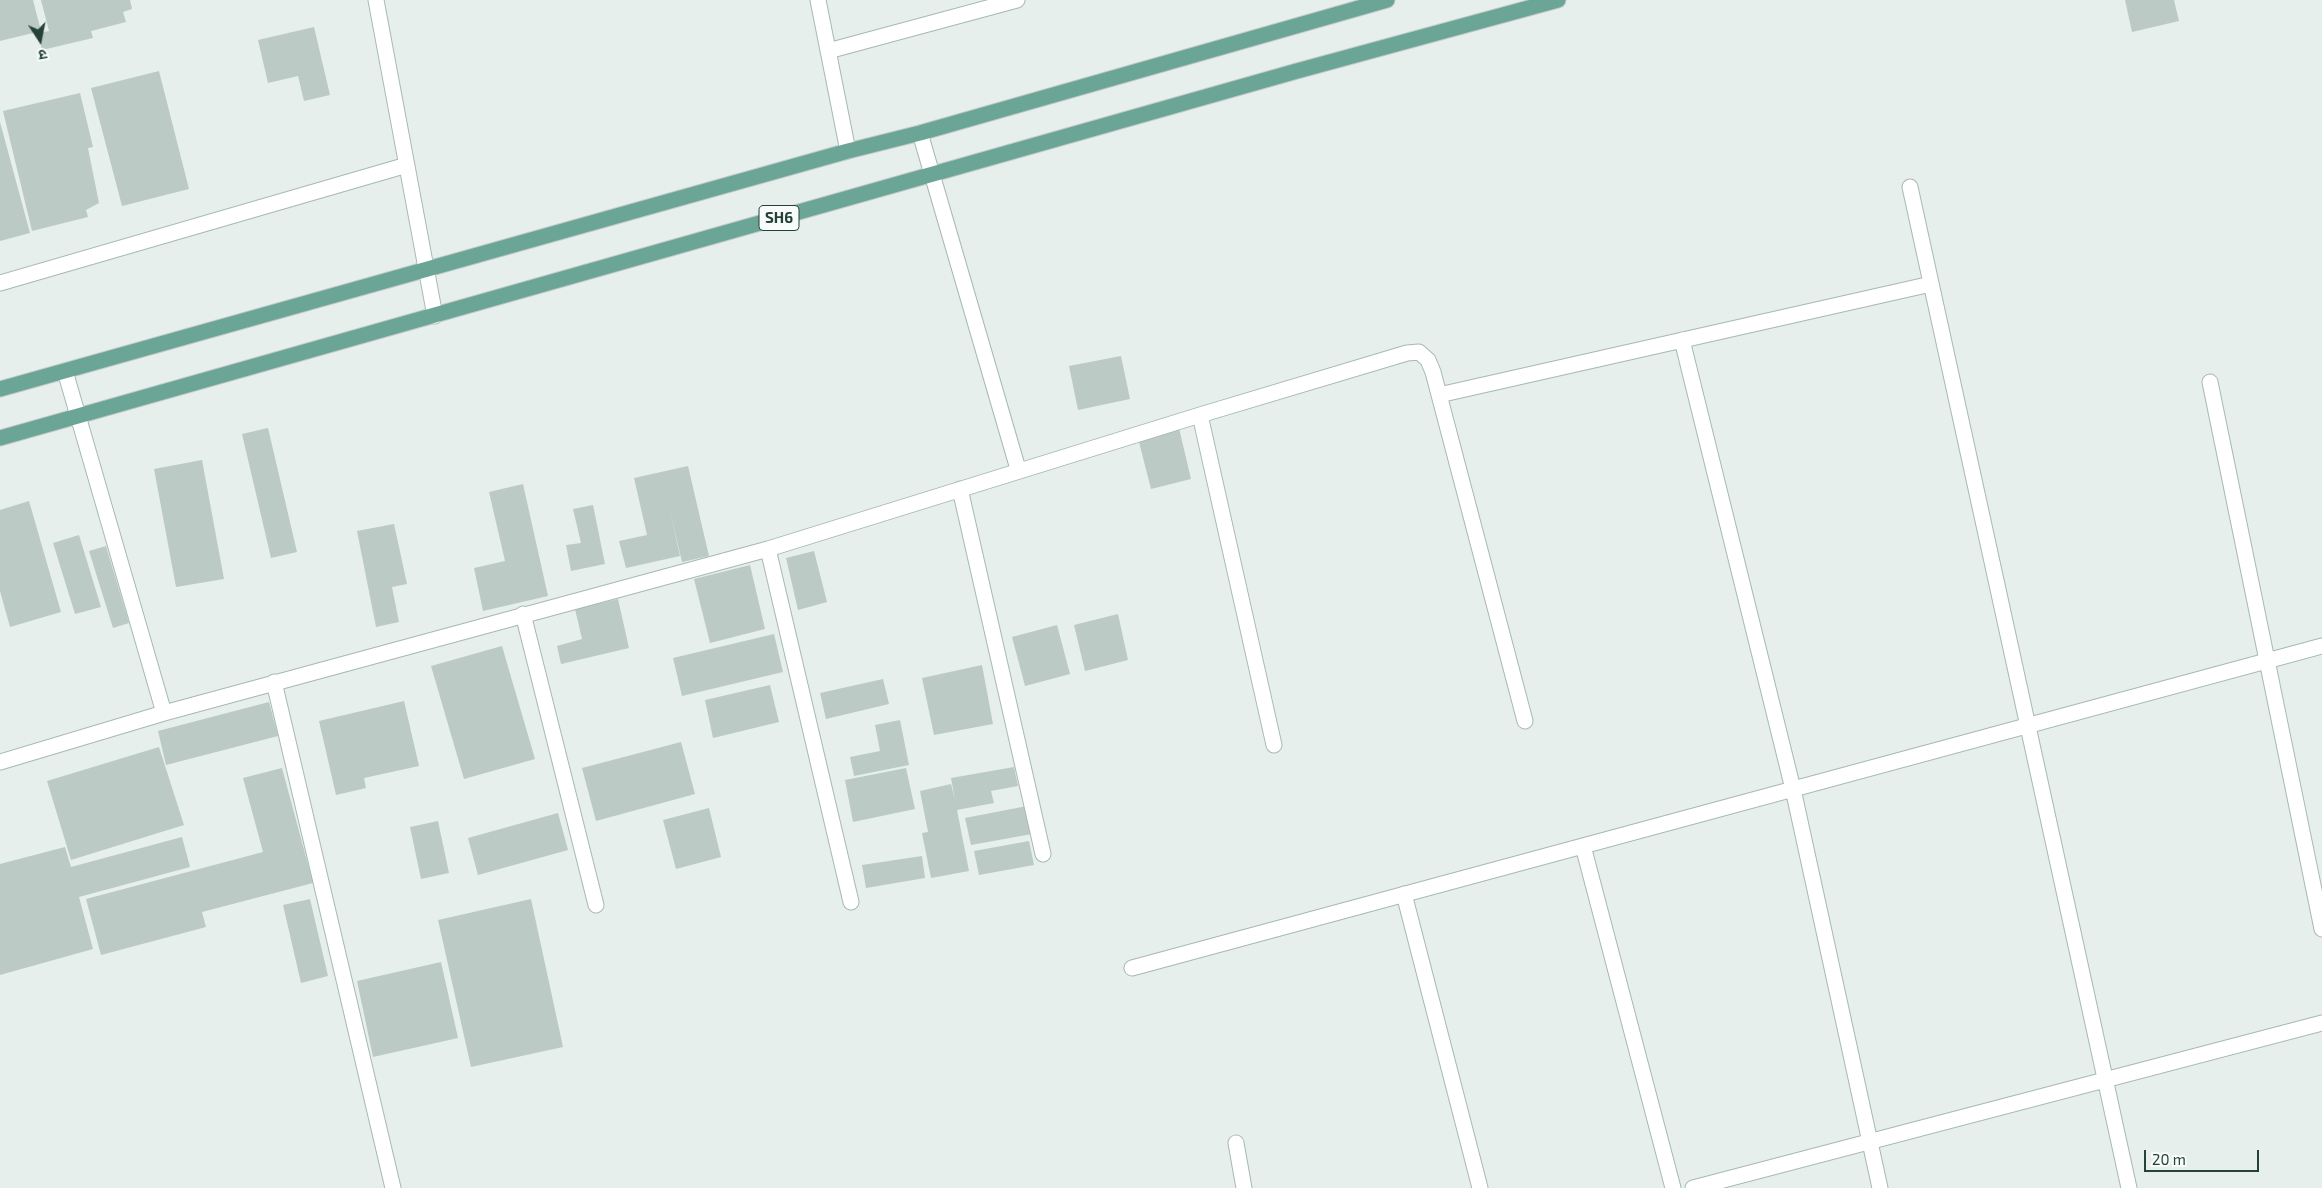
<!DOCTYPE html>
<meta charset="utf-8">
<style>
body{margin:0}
#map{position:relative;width:2322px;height:1188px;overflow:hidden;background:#e6efeb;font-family:"Exo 2","Noto Sans Devanagari",sans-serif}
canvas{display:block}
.north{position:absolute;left:15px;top:15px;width:50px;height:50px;-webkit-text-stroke:4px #f7fbf9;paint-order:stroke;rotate:169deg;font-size:14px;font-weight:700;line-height:20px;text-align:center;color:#24423a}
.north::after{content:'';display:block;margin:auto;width:18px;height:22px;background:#24423a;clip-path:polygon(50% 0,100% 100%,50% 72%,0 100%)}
.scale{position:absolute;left:2144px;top:1150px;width:115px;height:22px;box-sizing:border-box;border:2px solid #24423a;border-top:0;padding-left:6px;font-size:15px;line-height:18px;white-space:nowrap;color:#24423a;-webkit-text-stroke:4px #f7fbf9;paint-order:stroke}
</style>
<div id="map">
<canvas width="2322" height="1188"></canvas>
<div class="north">उ</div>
<div class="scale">20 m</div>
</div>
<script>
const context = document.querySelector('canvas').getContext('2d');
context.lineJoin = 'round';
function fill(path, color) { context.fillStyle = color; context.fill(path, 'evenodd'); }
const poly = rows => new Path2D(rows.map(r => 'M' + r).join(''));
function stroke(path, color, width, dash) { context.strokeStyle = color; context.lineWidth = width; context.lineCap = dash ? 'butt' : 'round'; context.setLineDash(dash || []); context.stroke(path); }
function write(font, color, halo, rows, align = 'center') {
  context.font = font + ' "Exo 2",sans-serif'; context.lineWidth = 4.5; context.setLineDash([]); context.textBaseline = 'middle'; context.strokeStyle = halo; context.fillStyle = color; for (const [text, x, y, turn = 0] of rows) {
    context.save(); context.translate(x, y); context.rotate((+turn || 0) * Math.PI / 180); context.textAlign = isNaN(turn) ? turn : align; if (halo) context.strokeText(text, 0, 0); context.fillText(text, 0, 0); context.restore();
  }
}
fill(poly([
 [0,0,33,0,41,31,0,41],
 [41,0,130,0,132,9,123,12,126,22,91,31,93,38,42,50,38,33,49,31],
 [2125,0,2174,0,2179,21,2132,32],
 [314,27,330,95,304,101,298,76,268,83,258,40],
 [159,71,189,189,122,206,91,88],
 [80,93,93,147,88,148,99,203,86,210,88,217,32,231,3,111],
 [0,122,30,233,0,241],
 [1121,356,1130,399,1078,410,1069,366],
 [268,428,297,552,271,558,242,434],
 [1179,428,1191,479,1151,489,1138,438],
 [202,460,224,579,176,587,154,469],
 [688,466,709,556,682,562,670,511,680,556,626,568,619,541,647,535,634,478],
 [523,484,548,596,483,611,474,568,505,561,489,492],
 [29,501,61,612,10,627,0,591,0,510],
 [593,505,605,564,571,571,566,545,581,543,573,509],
 [394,524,407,584,392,587,399,622,376,627,357,531],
 [79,535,101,607,75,614,53,543],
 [106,546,129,623,113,628,89,551],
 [814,551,827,602,798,610,786,558],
 [750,565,765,629,710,643,694,579],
 [618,599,629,648,561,664,557,646,582,639,575,609],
 [1118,614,1128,660,1085,671,1074,625],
 [1057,625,1070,674,1025,686,1012,637],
 [774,634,783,672,682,696,673,658],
 [502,646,535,759,464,779,431,666],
 [982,665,993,724,934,735,922,678],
 [883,679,889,704,826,719,820,693],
 [770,685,779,722,713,738,705,700],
 [404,701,419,766,364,778,366,788,336,795,319,721],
 [269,702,278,736,166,765,158,731],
 [900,720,909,765,854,776,850,757,880,751,875,725],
 [681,742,695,794,596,821,582,768],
 [159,747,184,825,71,860,47,781],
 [1014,767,1018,786,991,791,994,803,957,810,969,871,931,878,922,833,928,832,920,791,951,784,955,800,951,778],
 [282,768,313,883,202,912,206,927,101,955,86,899,263,852,243,778],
 [906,768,915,809,853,822,845,780],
 [1027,806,1032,834,971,845,965,818],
 [709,808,721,857,676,869,663,820],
 [558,813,568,850,478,875,468,838],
 [438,821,449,873,421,879,410,827],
 [182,837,190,867,79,897,93,949,0,975,0,864,65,847,71,867],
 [1029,841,1034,865,979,875,974,851],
 [922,856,925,878,866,888,862,865],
 [310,899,328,976,301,983,283,905],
 [531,899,563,1047,471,1067,438,920],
 [441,962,458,1038,373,1057,357,981]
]), '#bbcac4');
const street = poly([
 [376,0,435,316],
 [818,0,848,151],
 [828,51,1017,0],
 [920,133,1018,469],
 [1910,187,2129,1188],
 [0,283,407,165],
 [1682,340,1793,789,1880,1188],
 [65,371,164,713,768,549,1200,415,1407,353,1419,352,1428,360,1433,372,1525,721],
 [2210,382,2322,929],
 [1439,395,1931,284],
 [1200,415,1274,745],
 [960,489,1043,854],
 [768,549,851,902],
 [523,614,596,905],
 [274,682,393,1188],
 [0,762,164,713],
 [1583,846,1673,1188],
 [1404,894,1480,1188],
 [1132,968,2322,646],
 [1236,1143,1244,1188],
 [1693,1188,2322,1023]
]);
const primary = poly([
 [0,389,848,151,920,133,1387,0],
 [0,438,1297,71,1558,0]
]);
stroke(street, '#a8b8b2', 17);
stroke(primary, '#c2cac8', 17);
stroke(street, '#fff', 15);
stroke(primary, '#6aa596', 15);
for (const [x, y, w] of [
 [779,218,40]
]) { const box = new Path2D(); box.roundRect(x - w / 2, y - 12.5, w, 25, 4); context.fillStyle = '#f7fbf9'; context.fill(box); stroke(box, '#24423a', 1); }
write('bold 15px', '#24423a', null, [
 ["SH6",779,218]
]);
</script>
